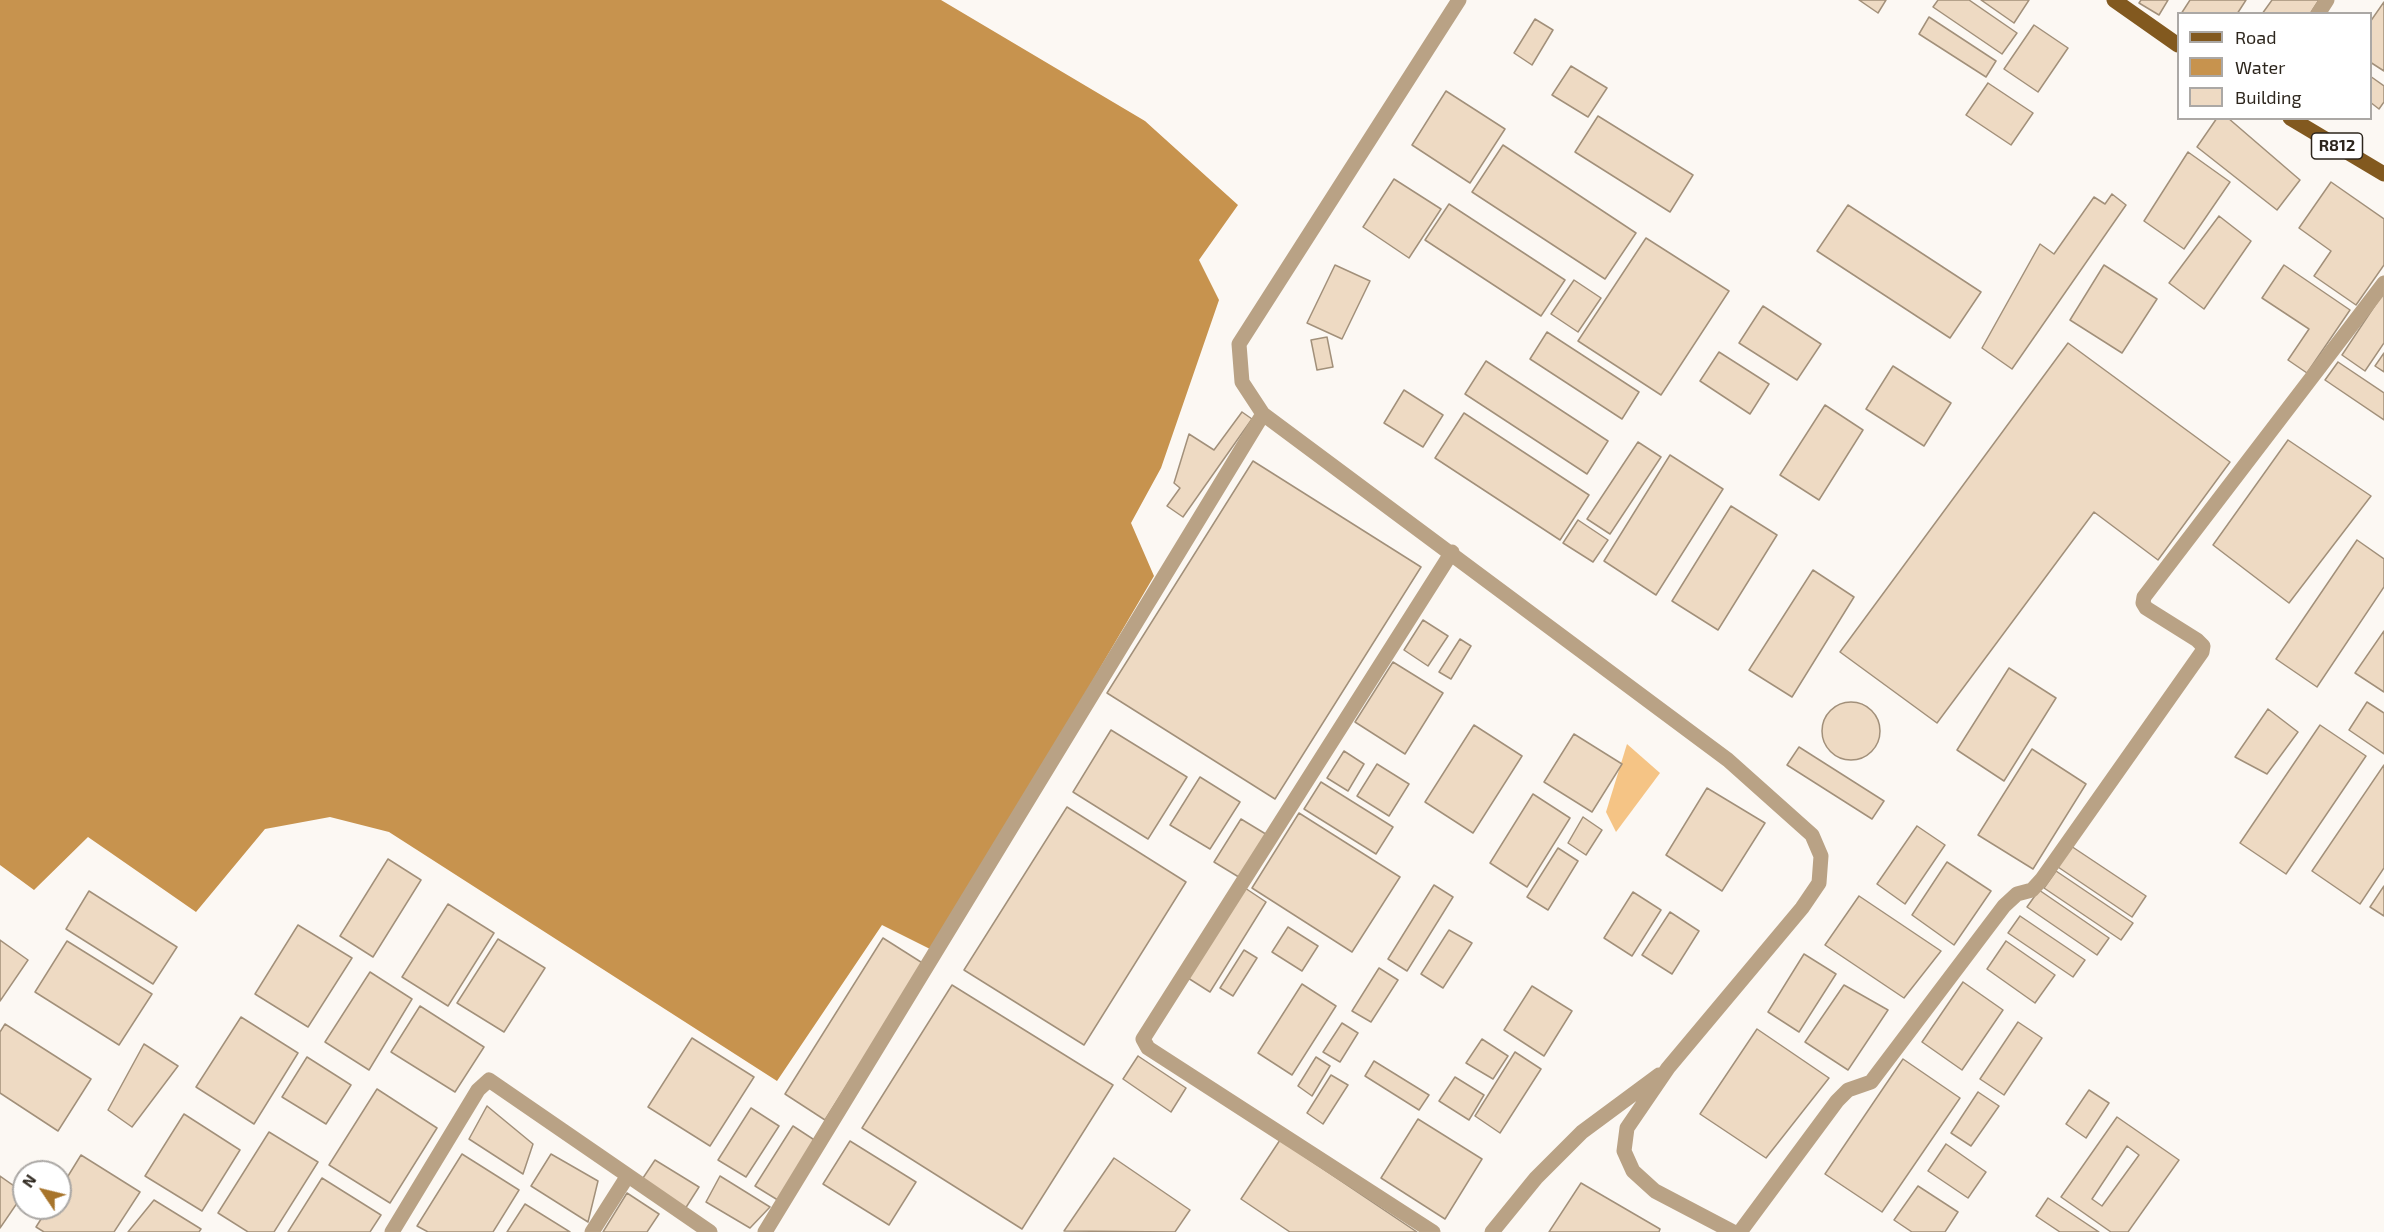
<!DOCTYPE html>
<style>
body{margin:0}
#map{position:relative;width:2384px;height:1232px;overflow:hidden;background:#fcf8f3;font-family:"Exo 2",sans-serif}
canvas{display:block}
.legend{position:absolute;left:2177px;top:12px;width:195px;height:108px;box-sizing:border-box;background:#fff;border:2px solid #aba8a5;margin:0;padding:8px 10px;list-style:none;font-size:18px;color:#2d261d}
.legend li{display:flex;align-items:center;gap:12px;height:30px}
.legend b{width:30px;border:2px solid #aba8a5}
.north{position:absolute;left:12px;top:1160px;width:60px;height:60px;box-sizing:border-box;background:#fff;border:2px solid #aba8a5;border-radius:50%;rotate:305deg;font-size:16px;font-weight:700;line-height:24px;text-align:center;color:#2d261d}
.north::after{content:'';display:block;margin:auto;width:21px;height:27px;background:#a7742b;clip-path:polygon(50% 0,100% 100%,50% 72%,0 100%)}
</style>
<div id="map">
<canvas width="2384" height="1232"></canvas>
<ul class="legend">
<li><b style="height:8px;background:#82591f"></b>Road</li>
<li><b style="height:16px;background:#c7934e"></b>Water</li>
<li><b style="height:16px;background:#eedac3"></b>Building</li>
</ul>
<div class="north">N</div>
</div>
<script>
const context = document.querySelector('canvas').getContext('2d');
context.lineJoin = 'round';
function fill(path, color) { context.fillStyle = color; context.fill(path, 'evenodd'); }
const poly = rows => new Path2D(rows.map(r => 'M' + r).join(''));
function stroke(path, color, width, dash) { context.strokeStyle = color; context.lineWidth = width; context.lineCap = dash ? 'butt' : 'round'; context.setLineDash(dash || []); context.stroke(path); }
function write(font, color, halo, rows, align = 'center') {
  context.font = font + ' "Exo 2",sans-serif'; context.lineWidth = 4.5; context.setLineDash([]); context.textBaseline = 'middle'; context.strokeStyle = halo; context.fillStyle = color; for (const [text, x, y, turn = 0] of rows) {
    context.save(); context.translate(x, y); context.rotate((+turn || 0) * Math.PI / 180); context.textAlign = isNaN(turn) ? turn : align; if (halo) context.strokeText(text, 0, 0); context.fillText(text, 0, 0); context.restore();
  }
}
fill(poly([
 [1627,744,1660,773,1616,832,1606,812]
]), '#f5c485');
fill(poly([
 [0,0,941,0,1145,121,1238,205,1199,260,1219,300,1161,468,1131,523,1154,576,934,951,882,925,777,1081,389,832,330,817,265,829,196,912,88,837,34,890,0,865]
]), '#c7934e');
const building = poly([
 [1859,0,1886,0,1878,13,1859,0],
 [1938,0,1969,0,2017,33,2002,54,1933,7,1938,0],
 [1981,0,2029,0,2014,23,1981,0],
 [2141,0,2168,0,2159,15,2139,3,2141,0],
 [2190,0,2246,0,2237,14,2181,14,2190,0],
 [2272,0,2319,0,2310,14,2262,14,2272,0],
 [2384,2,2384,71,2370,62,2370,22,2384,2],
 [1929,17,1996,61,1986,77,1919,34,1929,17],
 [1535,19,1553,30,1532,65,1514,53,1535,19],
 [2034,25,2068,48,2038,92,2004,69,2034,25],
 [1571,66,1607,88,1588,117,1552,95,1571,66],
 [2370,76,2384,86,2384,102,2379,109,2370,102,2370,76],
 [1988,83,2033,113,2011,145,1966,115,1988,83],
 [1446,91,1505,129,1470,183,1412,145,1446,91],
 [1598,116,1693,175,1670,212,1575,152,1598,116],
 [2217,118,2228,118,2300,180,2277,210,2197,147,2217,118],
 [1503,145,1636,233,1605,279,1472,192,1503,145],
 [2188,152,2230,182,2184,249,2144,221,2188,152],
 [1394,179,1441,209,1409,258,1363,227,1394,179],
 [2331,182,2384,219,2384,265,2356,305,2314,276,2331,251,2299,228,2331,182],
 [2112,194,2126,205,2012,369,1982,348,2040,244,2054,254,2094,197,2105,204,2112,194],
 [1449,204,1565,280,1541,316,1425,240,1449,204],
 [1848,205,1981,292,1950,338,1817,251,1848,205],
 [2219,216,2251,241,2204,309,2169,283,2219,216],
 [1646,238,1729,291,1661,395,1578,341,1646,238],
 [1335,265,1370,281,1342,339,1307,323,1335,265],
 [2104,265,2157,299,2122,353,2070,320,2104,265],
 [2284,265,2350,310,2307,373,2288,360,2309,329,2262,298,2284,265],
 [1574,280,1601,298,1578,332,1551,314,1574,280],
 [2384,292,2384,343,2365,371,2342,355,2384,292],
 [1763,306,1821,344,1797,380,1739,343,1763,306],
 [1547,332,1639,392,1622,419,1530,359,1547,332],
 [1327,337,1333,367,1317,370,1311,340,1327,337],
 [2068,343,2230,462,2158,560,2094,512,1937,723,1840,652,2068,343],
 [1719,352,1769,384,1750,414,1700,381,1719,352],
 [2384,353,2384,372,2375,366,2384,353],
 [1486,361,1608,441,1587,474,1465,394,1486,361],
 [2338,362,2384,393,2384,420,2325,380,2338,362],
 [1893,366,1951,403,1924,446,1866,409,1893,366],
 [1404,390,1443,415,1423,447,1384,423,1404,390],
 [1825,405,1863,430,1819,500,1780,475,1825,405],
 [1242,412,1252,419,1183,517,1167,506,1180,488,1174,483,1189,434,1214,450,1242,412],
 [1464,413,1589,495,1560,540,1435,458,1464,413],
 [2288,440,2371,496,2289,603,2213,545,2288,440],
 [1638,442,1661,457,1610,534,1587,519,1638,442],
 [1670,455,1723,489,1656,595,1604,561,1670,455],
 [1253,461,1421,567,1275,799,1107,693,1253,461],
 [1731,506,1777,535,1718,630,1672,601,1731,506],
 [1578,520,1608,540,1593,562,1563,543,1578,520],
 [2357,540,2384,559,2384,587,2317,687,2276,659,2357,540],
 [1813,570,1854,597,1792,697,1749,670,1813,570],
 [1423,620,1448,636,1428,666,1404,650,1423,620],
 [2384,631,2384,692,2355,673,2384,631],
 [1460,639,1471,646,1451,679,1439,672,1460,639],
 [1393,662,1443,693,1405,754,1355,722,1393,662],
 [2009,668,2056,698,2004,781,1957,750,2009,668],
 '1822 731a29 29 0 1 1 58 0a29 29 0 1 1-58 0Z',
 [2367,702,2384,713,2384,754,2349,730,2367,702],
 [2268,709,2298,732,2267,774,2235,757,2268,709],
 [1474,725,1522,756,1473,833,1425,802,1474,725],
 [2320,725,2366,756,2286,874,2240,843,2320,725],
 [1111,730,1187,777,1148,839,1073,792,1111,730],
 [1574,734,1622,764,1592,812,1544,782,1574,734],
 [1799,747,1884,801,1872,819,1787,765,1799,747],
 [2032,749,2086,784,2033,869,1978,835,2032,749],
 [1344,751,1364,764,1348,791,1327,778,1344,751],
 [1377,764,1409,784,1389,816,1357,796,1377,764],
 [2384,765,2384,868,2360,904,2312,871,2384,765],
 [1200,777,1240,802,1210,849,1170,825,1200,777],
 [1321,782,1393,827,1376,854,1304,809,1321,782],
 [1707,788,1765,823,1722,891,1666,855,1707,788],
 [1533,794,1570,818,1527,887,1490,863,1533,794],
 [1067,807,1186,882,1084,1045,964,970,1067,807],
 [1299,813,1400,877,1352,952,1252,888,1299,813],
 [1583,817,1602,830,1586,855,1568,843,1583,817],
 [1241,819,1269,836,1242,879,1214,862,1241,819],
 [1917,826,1945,845,1905,904,1877,884,1917,826],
 [2071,846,2146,896,2132,917,2058,867,2071,846],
 [1558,848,1578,861,1548,910,1527,897,1558,848],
 [388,859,421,880,373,957,340,936,388,859],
 [1947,862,1991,891,1954,945,1912,915,1947,862],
 [2056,871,2133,923,2121,940,2044,888,2056,871],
 [1434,885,1453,897,1407,971,1388,959,1434,885],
 [2384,886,2384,916,2370,907,2384,886],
 [1245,888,1266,902,1210,992,1188,978,1245,888],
 [2039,890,2109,938,2097,955,2027,907,2039,890],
 [89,891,177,947,153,984,66,929,89,891],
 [1633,892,1661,910,1632,956,1604,938,1633,892],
 [1859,896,1941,951,1904,998,1825,945,1859,896],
 [448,904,494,933,448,1006,402,977,448,904],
 [1670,912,1699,931,1672,974,1642,955,1670,912],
 [2020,916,2085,960,2073,977,2008,933,2020,916],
 [298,925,352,958,308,1027,255,994,298,925],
 [1288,927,1318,946,1302,971,1272,952,1288,927],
 [1449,930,1472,943,1443,988,1421,974,1449,930],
 [883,938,924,964,825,1120,785,1094,883,938],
 [498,939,545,968,504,1032,457,1003,498,939],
 [0,940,28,960,0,1001,0,940],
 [67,941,152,994,119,1045,35,992,67,941],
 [2006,941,2055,975,2035,1003,1987,969,2006,941],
 [1244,950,1257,958,1233,996,1220,988,1244,950],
 [1804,954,1836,974,1799,1032,1768,1012,1804,954],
 [1379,968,1398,980,1371,1022,1352,1011,1379,968],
 [370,972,412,999,369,1070,325,1042,370,972],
 [1963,982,2003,1010,1962,1070,1922,1042,1963,982],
 [1302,984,1336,1006,1292,1075,1258,1053,1302,984],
 [952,985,1113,1085,1022,1229,862,1128,952,985],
 [1844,985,1888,1010,1848,1070,1805,1042,1844,985],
 [1532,986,1572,1011,1544,1056,1504,1030,1532,986],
 [420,1006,484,1047,455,1092,391,1052,420,1006],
 [241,1017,298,1053,254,1124,196,1087,241,1017],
 [2018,1022,2042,1038,2004,1095,1980,1079,2018,1022],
 [1342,1023,1358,1033,1340,1062,1323,1052,1342,1023],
 [5,1024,91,1079,58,1131,0,1093,0,1032,5,1024],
 [1757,1029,1829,1078,1766,1158,1700,1114,1757,1029],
 [692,1038,754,1077,710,1146,648,1107,692,1038],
 [1482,1039,1508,1056,1493,1079,1466,1063,1482,1039],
 [144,1044,178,1066,132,1127,108,1110,144,1044],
 [1515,1052,1541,1069,1500,1133,1475,1116,1515,1052],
 [1138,1056,1186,1088,1171,1112,1123,1079,1138,1056],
 [307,1057,351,1085,326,1124,282,1097,307,1057],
 [1316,1057,1330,1066,1312,1096,1298,1086,1316,1057],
 [1903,1059,1960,1098,1882,1212,1825,1174,1903,1059],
 [1374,1061,1429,1095,1419,1110,1365,1076,1374,1061],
 [1331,1075,1348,1085,1323,1124,1307,1113,1331,1075],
 [1455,1077,1484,1095,1469,1120,1439,1101,1455,1077],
 [377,1089,437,1128,390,1203,329,1165,377,1089],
 [2089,1090,2109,1103,2086,1138,2066,1124,2089,1090],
 [1978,1092,1999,1106,1971,1146,1951,1133,1978,1092],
 [487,1106,533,1144,523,1174,469,1139,487,1106],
 [751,1108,779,1126,746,1177,718,1160,751,1108],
 [184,1114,240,1150,202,1211,145,1176,184,1114],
 [2117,1117,2179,1160,2128,1232,2111,1232,2061,1197,2117,1117],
 [2127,1146,2139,1155,2102,1206,2092,1199,2127,1146],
 [1418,1119,1482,1159,1445,1219,1381,1178,1418,1119],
 [793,1126,819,1143,781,1202,755,1186,793,1126],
 [269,1132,318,1162,274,1232,248,1232,218,1213,269,1132],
 [1280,1140,1417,1232,1290,1232,1241,1199,1280,1140],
 [850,1141,916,1182,889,1225,823,1184,850,1141],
 [1946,1144,1986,1172,1968,1198,1928,1171,1946,1144],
 [462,1154,519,1190,493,1232,428,1232,417,1226,462,1154],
 [551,1154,598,1181,588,1222,531,1186,551,1154],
 [81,1155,140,1192,114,1232,44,1232,36,1227,48,1208,60,1208,60,1189,81,1155],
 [1114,1158,1190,1210,1175,1232,1064,1231,1114,1158],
 [655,1160,699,1187,685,1209,641,1181,655,1160],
 [0,1176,24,1193,0,1228,0,1176],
 [720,1176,770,1207,750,1228,706,1202,720,1176],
 [322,1178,381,1215,370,1232,288,1232,322,1178],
 [1581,1183,1660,1229,1659,1232,1549,1232,1581,1183],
 [1918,1186,1958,1212,1945,1232,1912,1232,1894,1220,1918,1186],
 [627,1193,659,1214,647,1232,603,1232,627,1193],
 [2048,1198,2099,1232,2060,1232,2036,1216,2048,1198],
 [154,1200,201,1229,199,1232,128,1232,154,1200],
 [525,1204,570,1232,507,1232,525,1204]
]);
fill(building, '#eedac3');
stroke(building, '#a2907a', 1.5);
stroke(poly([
 [1459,0,1239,344,1242,382,1263,414,1728,760,1812,835,1821,856,1819,883,1802,908,1668,1068,1627,1128,1624,1151,1633,1171,1655,1191,1733,1232],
 [2318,14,2327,0],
 [392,1232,478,1090,489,1080,710,1232],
 [592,1232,627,1177],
 [765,1232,1263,414],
 [1433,1232,1148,1048,1143,1039,1452,552],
 [1492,1232,1536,1178,1582,1132,1659,1075],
 [1740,1232,1837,1101,1848,1090,1871,1082,2004,906,2017,894,2032,890,2042,879,2202,652,2203,646,2197,640,2146,608,2143,603,2144,597,2384,283]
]), '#b9a285', 15);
stroke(poly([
 [2114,0,2178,45],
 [2290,118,2384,174]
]), '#82591f', 15);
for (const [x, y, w] of [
 [2337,146,51]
]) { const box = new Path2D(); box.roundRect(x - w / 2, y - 13, w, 26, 4.5); context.fillStyle = '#fff'; context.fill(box); stroke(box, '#2d261d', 1.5); }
write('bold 16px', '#2d261d', null, [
 ["R812",2337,146]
]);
</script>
